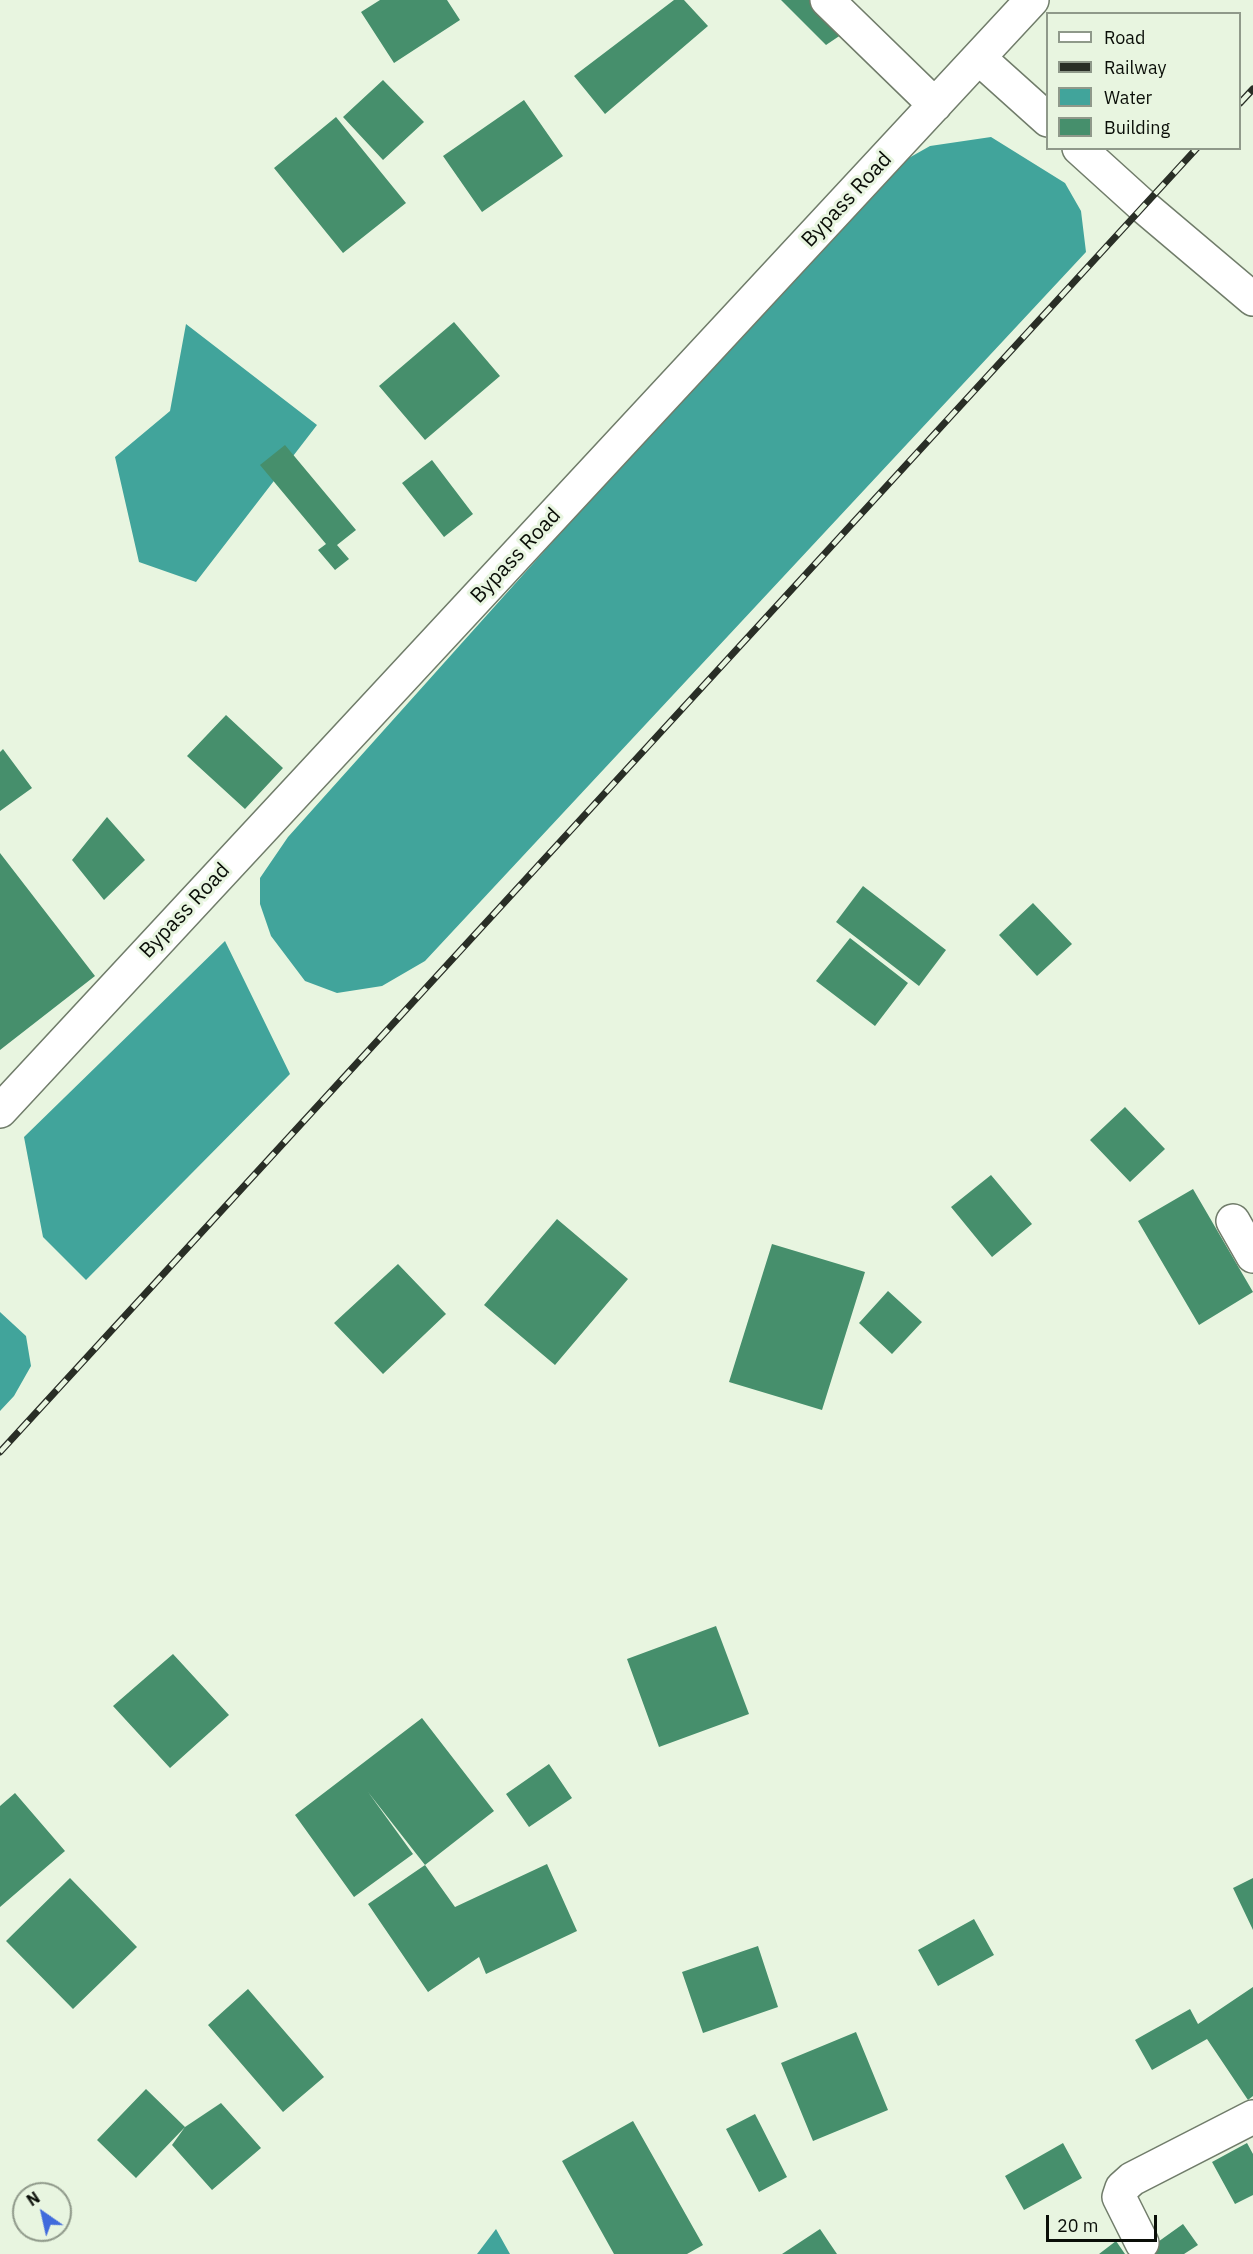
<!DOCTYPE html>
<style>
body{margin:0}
#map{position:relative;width:1253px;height:2254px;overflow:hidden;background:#e8f5e0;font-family:"IBM Plex Sans",sans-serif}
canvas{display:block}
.legend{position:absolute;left:1046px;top:12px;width:195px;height:138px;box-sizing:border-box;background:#e8f5e0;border:2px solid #8f998a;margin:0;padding:8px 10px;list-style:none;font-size:18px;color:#0a0e08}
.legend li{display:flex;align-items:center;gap:12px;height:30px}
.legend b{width:30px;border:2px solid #8f998a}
.north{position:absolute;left:12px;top:2182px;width:60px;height:60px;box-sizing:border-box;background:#e8f5e0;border:2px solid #8f998a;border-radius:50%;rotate:326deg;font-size:16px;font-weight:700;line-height:24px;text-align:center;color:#0a0e08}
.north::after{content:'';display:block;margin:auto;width:21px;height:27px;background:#416bdc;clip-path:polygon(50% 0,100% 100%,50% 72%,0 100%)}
.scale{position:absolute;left:1046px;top:2215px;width:111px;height:27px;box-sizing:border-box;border:3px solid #0a0e08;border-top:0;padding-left:8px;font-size:18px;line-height:21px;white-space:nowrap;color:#0a0e08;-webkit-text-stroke:4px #e8f5e0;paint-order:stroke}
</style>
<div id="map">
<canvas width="1253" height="2254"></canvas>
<ul class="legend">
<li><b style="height:8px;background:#fff"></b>Road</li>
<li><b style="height:8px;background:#292e26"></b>Railway</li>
<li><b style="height:16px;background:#41a49b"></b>Water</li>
<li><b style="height:16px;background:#468f6c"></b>Building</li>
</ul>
<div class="north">N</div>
<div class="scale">20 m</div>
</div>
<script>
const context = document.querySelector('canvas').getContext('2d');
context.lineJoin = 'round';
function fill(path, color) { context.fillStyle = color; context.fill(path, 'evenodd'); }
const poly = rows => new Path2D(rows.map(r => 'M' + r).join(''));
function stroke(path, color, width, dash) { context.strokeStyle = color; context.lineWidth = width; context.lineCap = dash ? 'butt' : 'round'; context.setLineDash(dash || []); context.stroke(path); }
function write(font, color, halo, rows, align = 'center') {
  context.font = font + ' "IBM Plex Sans",sans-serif'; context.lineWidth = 6; context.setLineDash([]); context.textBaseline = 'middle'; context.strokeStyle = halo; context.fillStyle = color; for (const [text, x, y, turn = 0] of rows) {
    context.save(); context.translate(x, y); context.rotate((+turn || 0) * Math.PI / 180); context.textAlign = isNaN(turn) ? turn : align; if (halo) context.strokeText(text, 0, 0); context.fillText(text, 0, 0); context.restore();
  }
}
fill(poly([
 [991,137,1065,183,1081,211,1086,252,425,961,382,986,337,993,305,981,271,936,260,904,260,878,288,837,884,172,930,146],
 [186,324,317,425,196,582,139,562,115,457,170,411],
 [225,941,290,1074,86,1280,43,1237,24,1137],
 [0,1312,26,1336,31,1366,14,1396,0,1411],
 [496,2229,510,2254,477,2254]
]), '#41a49b');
fill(poly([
 [380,0,447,0,460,20,394,63,361,12],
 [674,0,684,0,708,26,605,114,574,76],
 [781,0,850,0,866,18,826,45],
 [383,80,424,122,383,160,343,117],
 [524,100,563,156,482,212,443,156],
 [336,117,406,203,343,253,274,168],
 [454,322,500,376,425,440,379,386],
 [285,445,356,530,337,545,349,559,335,570,318,550,326,544,260,465],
 [432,460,473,514,444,537,402,483],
 [226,715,283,768,245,809,187,756],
 [3,749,32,788,0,811,0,752],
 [107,817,145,860,104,900,72,860],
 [0,853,95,976,0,1050],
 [863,886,946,950,919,986,836,922],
 [1033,903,1072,944,1037,976,999,935],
 [850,938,908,983,875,1026,816,981],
 [1125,1107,1165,1149,1130,1182,1090,1140],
 [991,1175,1032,1224,992,1257,951,1207],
 [1193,1189,1253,1292,1199,1325,1138,1221],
 [557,1219,628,1279,555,1365,484,1305],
 [772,1244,865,1272,822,1410,729,1382],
 [398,1264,446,1314,383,1374,334,1323],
 [888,1291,922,1322,892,1354,859,1323],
 [716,1626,749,1714,659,1747,627,1659],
 [173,1654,229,1715,170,1768,113,1706],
 [422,1718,494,1811,425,1865,455,1907,547,1864,577,1931,486,1974,479,1957,428,1992,368,1904,425,1865,368,1792,413,1854,354,1897,295,1815],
 [549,1764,572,1798,529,1827,506,1794],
 [15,1793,65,1851,0,1907,0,1806],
 [70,1878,137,1947,73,2009,6,1941],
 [1253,1878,1253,1930,1233,1888],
 [974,1919,994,1955,938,1986,918,1950],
 [758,1946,778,2007,703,2033,682,1972],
 [1253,1987,1253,2096,1248,2100,1207,2039,1152,2070,1135,2040,1190,2009,1198,2024],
 [248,1989,324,2077,283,2112,208,2025],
 [856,2032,888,2110,813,2141,781,2063],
 [146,2089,185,2127,136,2178,97,2140],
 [221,2103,261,2148,212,2190,172,2145,185,2127],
 [755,2114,787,2177,759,2192,726,2129],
 [633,2121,703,2245,687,2254,614,2254,562,2161],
 [1063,2143,1082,2178,1024,2210,1005,2176],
 [1247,2143,1253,2154,1253,2195,1235,2204,1212,2162],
 [1183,2224,1198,2245,1184,2254,1151,2254,1148,2249],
 [820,2229,837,2254,782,2254],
 [1116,2241,1125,2254,1099,2254]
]), '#468f6c');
const minor = poly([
 [827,0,935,105],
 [979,58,1048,120],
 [1079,148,1143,206,1253,299],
 [0,1111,1032,0],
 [1233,1221,1253,1256],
 [1142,2243,1119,2197,1122,2188,1132,2179,1253,2117]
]);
stroke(minor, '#707c6a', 36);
stroke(minor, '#fff', 33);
const rail = poly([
 [1240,103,1253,89],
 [0,1452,1197,148]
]);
stroke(rail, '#292e26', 7);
stroke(rail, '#e8f5e0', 4.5, [14]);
write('21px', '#0a0e08', '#e8f5e0', [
 ["Bypass Road",847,200,-47],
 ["Bypass Road",516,556,-47],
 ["Bypass Road",185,911,-47]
]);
</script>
